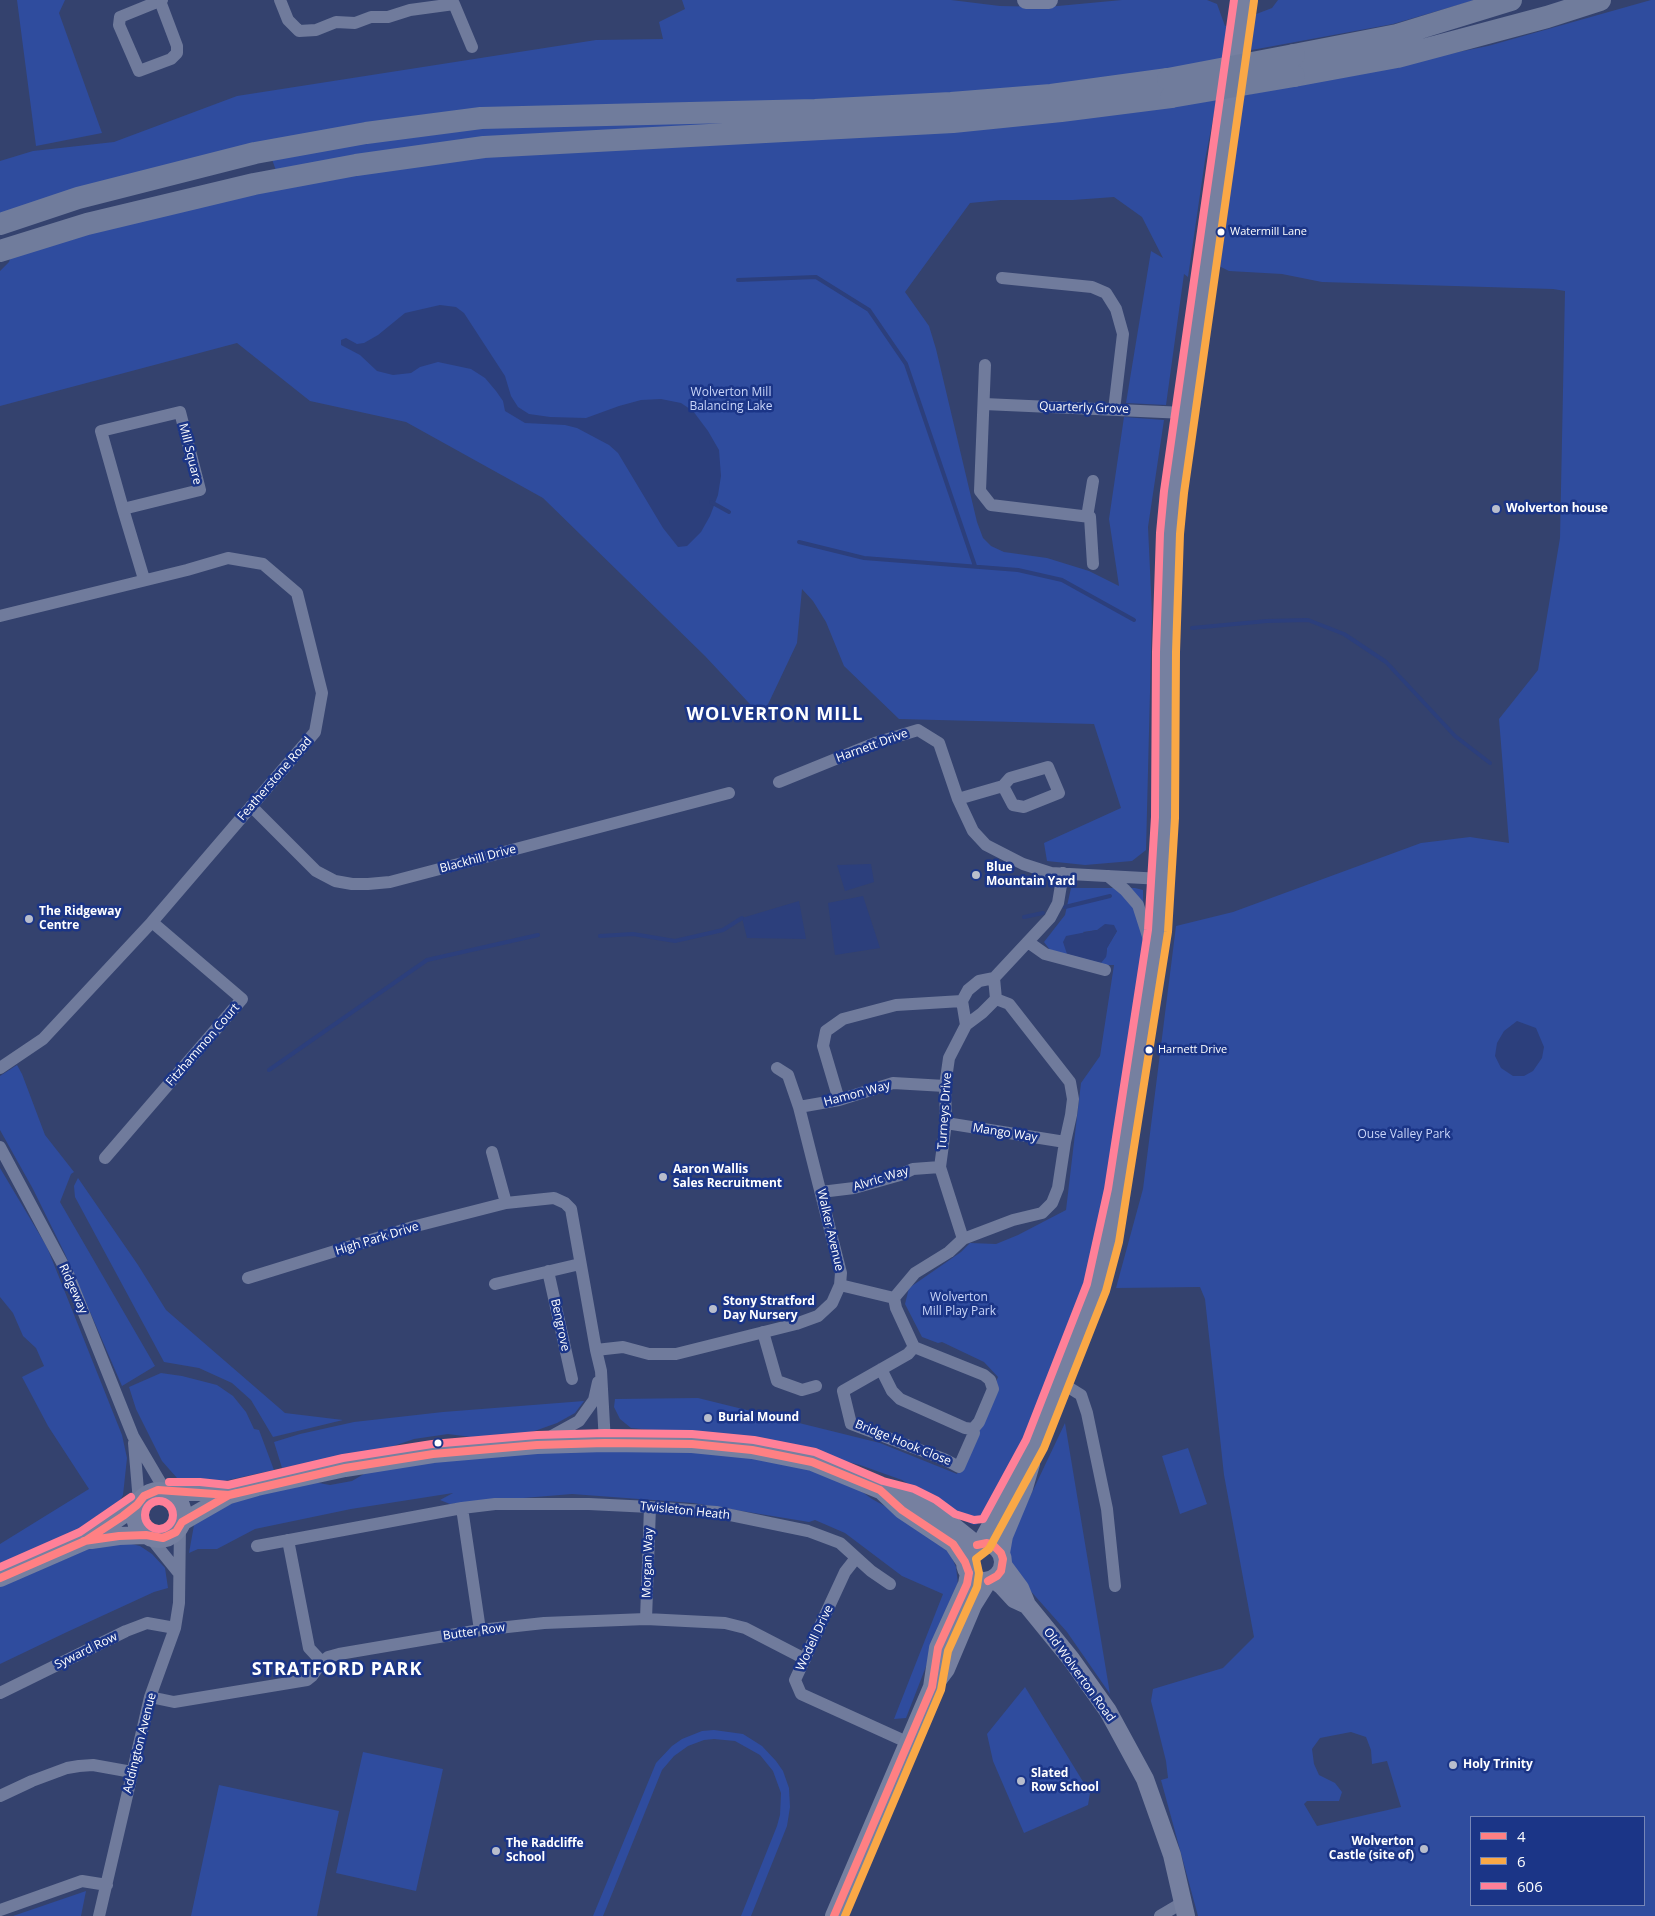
<!DOCTYPE html>
<style>
body{margin:0}
#map{position:relative;width:1655px;height:1916px;overflow:hidden;background:#34426e;font-family:"Open Sans",sans-serif}
canvas{display:block}
.legend{position:absolute;left:1470px;top:1816px;width:175px;height:90px;box-sizing:border-box;background:#1b3587;border:1px solid #7686b7;margin:0;padding:6px 9px;list-style:none;font-size:15px;color:#fff}
.legend li{display:flex;align-items:center;gap:10px;height:25px}
.legend b{width:25px;border:1px solid #7686b7}
</style>
<div id="map">
<canvas width="1655" height="1916"></canvas>
<ul class="legend">
<li><b style="height:6px;background:#ff8083"></b>4</li>
<li><b style="height:6px;background:#faa846"></b>6</li>
<li><b style="height:6px;background:#ff8098"></b>606</li>
</ul>
</div>
<script>
const context = document.querySelector('canvas').getContext('2d');
context.lineJoin = 'round';
function fill(path, color) { context.fillStyle = color; context.fill(path, 'evenodd'); }
const poly = rows => new Path2D(rows.map(r => 'M' + r).join(''));
function stroke(path, color, width, dash) { context.strokeStyle = color; context.lineWidth = width; context.lineCap = dash ? 'butt' : 'round'; context.setLineDash(dash || []); context.stroke(path); }
function write(font, color, halo, rows, align = 'center') {
  context.font = font + ' "Open Sans",sans-serif'; context.lineWidth = 5; context.setLineDash([]); context.textBaseline = 'middle'; context.strokeStyle = halo; context.fillStyle = color; for (const [text, x, y, turn = 0] of rows) {
    context.save(); context.translate(x, y); context.rotate((+turn || 0) * Math.PI / 180); context.textAlign = isNaN(turn) ? turn : align; if (halo) context.strokeText(text, 0, 0); context.fillText(text, 0, 0); context.restore();
  }
}
fill(poly([
 [17,0,65,0,59,13,102,133,36,146],
 [682,0,951,0,1000,6,1047,7,1122,0,1207,0,1217,4,1225,26,1272,8,1278,0,1475,0,1393,24,1230,54,1229,56,1225,57,1205,160,1188,277,1184,274,1166,405,1126,403,1151,251,1163,258,1142,217,1114,197,1073,200,1001,200,970,203,905,292,929,326,936,349,977,522,983,538,991,546,1004,552,1047,558,1089,571,1119,586,1109,519,1124,417,1164,420,1148,527,1152,613,1146,850,1132,861,1085,865,1047,861,1044,843,1121,808,1094,724,899,719,844,666,826,622,813,601,802,589,797,643,762,717,705,656,543,498,406,422,310,401,237,343,0,406,0,271,9,262,14,247,279,179,269,151,0,224,0,161,33,151,114,142,237,96,596,40,663,39,659,22,685,9],
 [1651,0,1655,0,1655,1916,1198,1916,1161,1780,1168,1778,1166,1761,1151,1701,1153,1689,1223,1668,1254,1637,1224,1475,1205,1299,1200,1287,1116,1288,1143,1189,1176,926,1233,912,1421,843,1470,837,1509,843,1499,719,1538,670,1560,538,1565,291,1553,289,1322,282,1282,274,1229,271,1219,266,1241,96,1488,46],
 [1351,1732,1366,1737,1371,1750,1372,1764,1387,1761,1401,1807,1317,1826,1304,1804,1307,1801,1339,1801,1342,1792,1335,1783,1319,1775,1314,1764,1312,1749,1320,1738],
 [1471,1817,1644,1817,1644,1905,1471,1905],
 [1071,888,1135,888,1143,890,1144,963,1114,1193,1090,1280,1045,1396,984,1518,976,1525,971,1524,902,1480,860,1465,812,1453,781,1443,631,1428,620,1419,614,1407,615,1399,698,1398,880,1443,957,1474,998,1377,984,1362,942,1342,938,1343,922,1337,905,1304,909,1288,961,1252,970,1243,996,1244,1018,1235,1066,1210,1081,1083,1100,1056,1114,965,1103,965,1050,950,1044,942,1065,915],
 [1097,930,1117,931,1107,948,1106,957,1083,932],
 [17,1065,22,1074,45,1135,74,1172,71,1174,60,1202,155,1366,122,1386,65,1254,33,1189,0,1130,0,1076],
 [0,1168,47,1247,122,1435,127,1458,123,1495,116,1508,99,1521,0,1568,0,1544,89,1489,48,1426,22,1377,44,1366,36,1348,23,1336,13,1313,0,1297],
 [78,1178,138,1265,166,1310,285,1413,343,1420,273,1437,251,1400,232,1383,199,1368,164,1362,75,1197,74,1186],
 [161,1373,182,1376,217,1385,233,1396,246,1412,254,1429,259,1430,274,1470,215,1483,196,1484,177,1478,162,1461,136,1409,129,1387],
 [584,1401,575,1413,557,1423,529,1433,471,1437,448,1434,414,1439,385,1449,282,1468,274,1442,300,1434,354,1422,443,1412],
 [1065,1423,1110,1694,1067,1632,1012,1570,1007,1545],
 [1188,1448,1207,1504,1180,1514,1162,1456],
 [715,1450,797,1464,846,1480,872,1499,901,1515,948,1549,956,1567,958,1584,906,1718,894,1719,943,1594,902,1576,845,1533,815,1520,809,1522,693,1503,572,1494,450,1504,440,1500,453,1493,351,1509,255,1529,217,1549,198,1549,189,1553,194,1525,228,1499,302,1480,330,1485,352,1481,379,1465,469,1453],
 [128,1543,140,1546,152,1554,165,1568,168,1588,154,1592,67,1632,0,1664,0,1586,86,1548],
 [1025,1687,1090,1793,1088,1805,1024,1833,993,1761,987,1734],
 [714,1730,743,1734,762,1746,776,1761,783,1771,789,1788,790,1807,787,1826,751,1916,741,1916,777,1826,780,1815,781,1793,773,1771,760,1755,735,1741,714,1739,704,1740,688,1746,674,1756,662,1770,603,1916,593,1916,656,1763,672,1746,682,1739,702,1731],
 [363,1752,443,1769,416,1891,336,1873],
 [219,1785,339,1811,317,1916,191,1916],
 [86,1891,81,1916,13,1916]
]), '#2f4c9e');
fill(poly([
 [440,305,456,307,464,313,505,376,511,396,518,407,529,414,550,417,586,418,619,406,641,400,661,399,681,403,693,411,708,431,719,450,721,476,718,495,710,516,701,532,687,546,678,547,663,528,618,453,609,445,577,428,565,425,525,423,505,411,503,401,496,391,485,378,471,369,438,362,420,367,411,373,393,375,377,371,360,355,341,345,341,340,346,338,357,344,364,343,378,335,405,313],
 [871,864,874,882,845,891,837,865],
 [863,896,880,948,835,955,828,903],
 [799,901,806,939,747,938,742,918],
 [1105,924,1114,925,1117,931,1107,948,1106,957,1101,963,1067,954,1063,942,1066,936,1097,930],
 [1517,1021,1536,1028,1544,1047,1542,1058,1533,1071,1524,1076,1513,1076,1501,1068,1495,1056,1497,1043,1504,1031]
]), '#2c3f7c');
stroke(poly([
 [738,280,816,277,869,310,906,364,975,566],
 [711,502,729,512],
 [799,542,864,558,1018,570,1062,580,1134,620],
 [1192,628,1267,621,1308,620,1344,634,1386,662,1455,736,1490,763],
 [1065,907,1110,896],
 [1024,917,1043,913],
 [600,936,633,934,675,941,723,930,742,918],
 [269,1070,427,960,538,935]
]), '#2c3f7c', 4);
stroke(poly([
 [280,0,288,20,299,31,316,30,336,22,355,23,371,17,388,17,410,10,454,4,472,47],
 [160,1,177,46,177,53,171,59,139,71,119,25,120,17,162,0],
 [1002,278,1092,287,1106,293,1116,309,1123,334,1114,410],
 [985,365,980,491,991,505,1090,517,1093,564],
 [984,404,1185,413],
 [123,509,200,490,180,412,101,431,123,509,144,579],
 [1087,517,1093,481],
 [0,616,187,570,228,558,263,564,297,593,322,693,315,732,152,922,43,1039,0,1068],
 [779,782,875,743,918,730,939,743,958,799,973,831,986,845,1023,864,1051,873,1162,879],
 [958,799,1003,786,1010,778,1048,767,1059,793,1024,807,1013,805,1003,786],
 [251,806,316,871,335,881,352,884,368,884,390,882,729,793],
 [1108,876,1125,890,1138,905,1153,952],
 [1028,942,1045,954,1105,970],
 [966,1025,962,1001,968,990,979,981,994,978],
 [839,1100,823,1046,826,1031,843,1019,896,1005,962,1001],
 [799,1107,839,1100,893,1083,945,1086],
 [946,1123,1065,1142],
 [0,1147,69,1276,133,1436,166,1492],
 [492,1152,506,1203,554,1198,565,1203,571,1209,596,1350,601,1371,605,1443],
 [105,1158,242,999,152,922],
 [821,1192,854,1188,900,1175,913,1169,940,1167],
 [963,1239,940,1167,946,1123,945,1086,949,1058,966,1025,982,1013,996,999,994,978,1050,918,1058,903,1063,873],
 [548,1271,572,1379],
 [248,1278,416,1226,506,1203],
 [495,1284,580,1264],
 [840,1285,894,1298,915,1273,949,1252,963,1239,1013,1220,1042,1213,1052,1203,1058,1188,1065,1142,1071,1115,1073,1099,1070,1082,1009,1004,996,999],
 [763,1332,777,1381,802,1390,816,1386],
 [914,1347,908,1354,843,1391,851,1424,944,1459,959,1467,974,1433,973,1429],
 [596,1350,623,1347,649,1354,676,1354,796,1324,818,1316,832,1303,840,1285,841,1273,799,1107,788,1075,777,1068],
 [881,1369,892,1391,900,1399,965,1428,973,1429,979,1422,993,1389,990,1380,984,1375,914,1347,896,1308,894,1298],
 [1060,1382,1081,1395,1087,1413,1107,1509,1115,1586],
 [134,1443,139,1502],
 [539,1443,579,1421,594,1400,598,1382],
 [462,1508,480,1630],
 [149,1536,178,1572],
 [288,1540,309,1648,322,1662],
 [257,1546,462,1508,495,1504,589,1504,650,1507,716,1512,808,1531,840,1543,871,1571,890,1584],
 [856,1558,845,1572,795,1680,801,1694,909,1743],
 [646,1619,650,1507],
 [0,1693,126,1631,147,1623,175,1628],
 [150,1697,174,1702,307,1680,312,1676,322,1662,328,1657,339,1654,480,1630,544,1623,646,1619,725,1623,745,1628,805,1659],
 [0,1796,32,1781,67,1768,79,1766,93,1765,132,1772],
 [0,1910,82,1881,107,1885],
 [99,1916,150,1697,175,1628,179,1603,180,1526],
 [1160,1916,1182,1903]
]), '#707b9c', 12);
stroke(poly([
 [1026,0,1049,0],
 '135 1515a24 24 0 1 1 48 0a24 24 0 1 1-48 0Z',
 [169,1492,200,1492,229,1495],
 [883,1492,902,1510,953,1544,965,1562],
 [182,1522,229,1495,257,1487,345,1468,433,1454,537,1445,605,1443,692,1444,752,1450,812,1462,880,1490,910,1498,931,1508,977,1545],
 [91,1540,119,1536,146,1535],
 [981,1543,1035,1444,1060,1382,1097,1287,1118,1191,1158,931,1165,817,1166,652,1170,533,1174,492,1223,154,1244,0],
 '965 1562a19 19 0 1 1 38 0a19 19 0 1 1-38 0Z',
 [1001,1553,1004,1536,1024,1488,1031,1464],
 [1003,1565,1020,1588,1027,1605,1071,1659,1108,1711,1145,1779,1172,1855,1186,1916],
 [0,1578,85,1541,137,1505],
 [993,1579,1002,1586,1014,1599,1027,1605],
 [937,1681,946,1669,973,1605,988,1581],
 [834,1916,932,1687,938,1648,967,1584,969,1573]
]), '#7680a0', 18);
stroke(poly([
 [1294,55,1397,35,1511,0],
 [1294,76,1397,57,1547,17,1600,0],
 [0,224,78,198,255,153,366,133,481,118,815,110,951,103,1051,95,1168,79],
 [0,251,87,224,254,184,356,165,484,147,953,122,1061,111,1171,97]
]), '#707c9c', 22);
stroke(poly([
 [1168,79,1294,55],
 [1171,97,1294,76]
]), '#707c9c', 22);
stroke(poly([
 [84,1541,119,1536,146,1535,163,1538,176,1532,182,1522,229,1495,237,1493],
 [977,1545,987,1543,993,1545,1001,1553,1003,1559,1001,1571,997,1576,988,1581],
 [0,1578,85,1541,123,1516,137,1505,144,1496,158,1490,229,1495,345,1468,433,1454,537,1445,605,1443,692,1444,752,1450,812,1462,880,1490,902,1510,953,1544,965,1562,969,1573],
 [834,1916,932,1687,938,1648,967,1584,969,1573]
]), '#ff8083', 8);
stroke(poly([
 [845,1916,941,1690,948,1651,977,1587,979,1573,976,1559,989,1549,1044,1448,1106,1291,1119,1242,1168,932,1175,818,1176,652,1180,534,1184,493,1254,1]
]), '#faa846', 8);
stroke(poly([
 [169,1482,200,1482,228,1485,343,1458,432,1444,537,1435,605,1433,692,1434,754,1440,815,1452,883,1481,914,1489,936,1500,955,1514,974,1520,983,1519,1026,1440,1087,1284,1108,1189,1148,930,1155,817,1156,652,1160,533,1164,491,1234,0],
 '145 1515a14 14 0 1 1 28 0a14 14 0 1 1-28 0Z',
 [0,1567,80,1532,131,1497]
]), '#ff8098', 8);
for (const [x, y, r, color] of [
 [1221,232,4.5,"#fff"],
 [1496,509,5,"#b8bdcc"],
 [976,875,5,"#b8bdcc"],
 [29,919,5,"#b8bdcc"],
 [1149,1050,4.5,"#fff"],
 [663,1177,5,"#b8bdcc"],
 [713,1309,5,"#b8bdcc"],
 [708,1418,5,"#b8bdcc"],
 [438,1443,4.5,"#fff"],
 [1453,1765,5,"#b8bdcc"],
 [1021,1781,5,"#b8bdcc"],
 [1424,1849,5,"#b8bdcc"],
 [496,1851,5,"#b8bdcc"]
]) { const dot = new Path2D(); dot.arc(x, y, r, 0, 2 * Math.PI); context.fillStyle = color; context.fill(dot); stroke(dot, '#1b3587', 2); }
write('11px', '#fff', '#1b3587', [
 ["Watermill Lane",1230,232],
 ["Harnett Drive",1158,1050]
], 'left');
write('12px', '#c9d5f9', '#1b3587', [
 ["Wolverton Mill",731,393],
 ["Balancing Lake",731,407],
 ["Ouse Valley Park",1404,1135],
 ["Wolverton",959,1298],
 ["Mill Play Park",959,1312]
]);
write('12px', '#fff', '#1b3587', [
 ["Quarterly Grove",1084,408,2],
 ["Mill Square",190,454,76],
 ["Harnett Drive",872,746,-20],
 ["Featherstone Road",275,779,-49],
 ["Blackhill Drive",478,859,-15],
 ["Fitzhammon Court",203,1045,-49],
 ["Hamon Way",857,1094,-15],
 ["Turneys Drive",945,1111,-86],
 ["Mango Way",1005,1133,9],
 ["Alvric Way",881,1179,-17],
 ["Walker Avenue",830,1230,77],
 ["High Park Drive",377,1239,-17],
 ["Ridgeway",73,1289,66],
 ["Bengrove",560,1325,78],
 ["Bridge Hook Close",903,1443,22],
 ["Twisleton Heath",685,1511,6],
 ["Morgan Way",648,1563,-88],
 ["Butter Row",474,1632,-8],
 ["Wodell Drive",815,1638,-65],
 ["Syward Row",86,1651,-26],
 ["Old Wolverton Road",1079,1675,54],
 ["Addington Avenue",140,1743,-76]
]);
write('bold 12px', '#fff', '#1b3587', [
 ["Wolverton house",1506,509],
 ["Blue",986,868],
 ["Mountain Yard",986,882],
 ["The Ridgeway",39,912],
 ["Centre",39,926],
 ["Aaron Wallis",673,1170],
 ["Sales Recruitment",673,1184],
 ["Stony Stratford",723,1302],
 ["Day Nursery",723,1316],
 ["Burial Mound",718,1418],
 ["Holy Trinity",1463,1765],
 ["Slated",1031,1774],
 ["Row School",1031,1788],
 ["Wolverton",1414,1842,"right"],
 ["Castle (site of)",1414,1856,"right"],
 ["The Radcliffe",506,1844],
 ["School",506,1858]
], 'left');
context.letterSpacing = '1px';
write('bold 18px', '#fff', '#1b3587', [
 ["WOLVERTON MILL",775,715],
 ["STRATFORD PARK",337,1670]
]);
context.letterSpacing = '0px';
</script>
